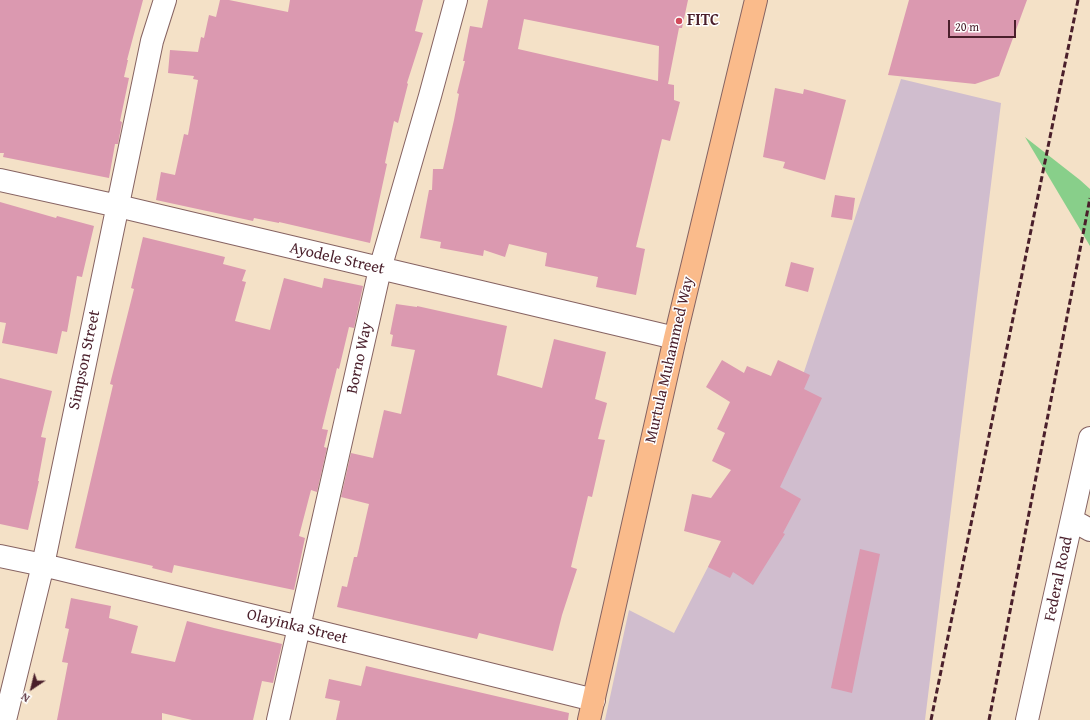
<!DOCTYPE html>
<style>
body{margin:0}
#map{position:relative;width:1090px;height:720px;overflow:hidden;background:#f4e1c7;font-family:"Gentium Book Plus",serif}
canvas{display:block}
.north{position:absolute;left:12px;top:668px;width:40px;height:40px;-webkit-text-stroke:3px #fff;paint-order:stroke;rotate:215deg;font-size:11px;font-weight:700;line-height:16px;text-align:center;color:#4a1f2b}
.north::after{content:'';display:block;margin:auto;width:14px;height:18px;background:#4a1f2b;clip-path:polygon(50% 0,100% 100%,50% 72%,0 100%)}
.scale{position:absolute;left:948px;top:20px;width:68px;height:18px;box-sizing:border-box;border:2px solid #4a1f2b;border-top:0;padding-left:5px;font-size:12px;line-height:14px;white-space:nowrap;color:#4a1f2b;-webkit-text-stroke:3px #fff;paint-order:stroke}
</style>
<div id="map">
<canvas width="1090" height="720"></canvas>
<div class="north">N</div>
<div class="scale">20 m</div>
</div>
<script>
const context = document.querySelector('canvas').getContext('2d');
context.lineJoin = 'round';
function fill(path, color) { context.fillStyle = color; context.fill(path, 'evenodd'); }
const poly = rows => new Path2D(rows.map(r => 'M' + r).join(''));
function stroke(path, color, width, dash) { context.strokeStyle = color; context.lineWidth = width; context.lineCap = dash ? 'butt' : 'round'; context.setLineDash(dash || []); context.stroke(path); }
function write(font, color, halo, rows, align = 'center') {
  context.font = font + ' "Gentium Book Plus",serif'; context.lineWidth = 3; context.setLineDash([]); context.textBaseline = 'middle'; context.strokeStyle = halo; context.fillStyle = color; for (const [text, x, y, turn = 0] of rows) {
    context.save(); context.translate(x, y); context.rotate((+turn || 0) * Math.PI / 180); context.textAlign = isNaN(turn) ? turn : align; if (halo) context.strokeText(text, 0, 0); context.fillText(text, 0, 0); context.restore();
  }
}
fill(poly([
 [901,79,1001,103,925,720,605,720,629,610,674,633,796,396]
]), '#d0bdce');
fill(poly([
 [1025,137,1080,180,1090,189,1090,246]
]), '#88cf8a');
fill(poly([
 [0,0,143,0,127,60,128,60,124,77,129,78,120,121,122,122,118,144,115,144,109,178,3,157,4,153,0,153],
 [220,0,229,0,288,12,290,0,423,0,415,31,423,33,407,83,408,84,398,123,394,121,385,163,387,164,370,243,279,222,279,223,254,218,253,221,156,200,161,172,175,175,184,134,188,135,198,80,193,79,194,76,168,73,170,50,198,52,201,37,204,38,209,15,216,17],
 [488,0,688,0,682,28,679,28,668,84,674,85,674,100,680,102,670,141,662,139,636,247,645,249,636,295,596,287,598,277,545,266,547,253,509,244,505,257,484,250,483,256,440,248,441,242,420,238,429,190,432,190,433,169,443,169,454,120,459,94,457,93,465,61,463,61,470,26,482,28],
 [524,19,659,46,658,81,518,49],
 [909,0,1027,0,999,76,975,84,888,75],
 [775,88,803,94,804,89,846,100,825,180,783,168,785,162,763,157],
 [835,195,855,198,852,220,831,217],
 [0,202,56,218,57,216,94,226,82,277,77,276,67,332,62,331,57,354,2,343,6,323,0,322],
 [143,237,225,257,223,264,246,270,242,281,246,282,235,321,270,330,284,278,322,288,324,278,363,286,354,328,349,327,339,369,337,368,322,429,328,430,324,447,327,448,317,492,311,490,299,536,305,538,294,590,174,565,172,573,152,568,153,566,75,548,113,385,110,384,134,289,131,288],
 [791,262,814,268,808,292,785,286],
 [396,304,417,307,417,306,507,326,497,375,542,388,554,339,606,352,595,399,607,403,598,439,605,440,592,497,588,496,571,567,577,569,562,615,553,651,479,633,477,639,337,607,342,586,347,587,354,557,357,557,369,504,341,497,351,453,373,458,384,410,401,414,415,350,391,346,393,335,390,334],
 [722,360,744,373,747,366,771,376,778,360,810,375,804,389,822,398,780,487,801,499,783,533,785,534,753,585,733,572,730,578,708,567,721,541,684,531,692,494,711,498,731,470,712,461,725,433,717,429,730,402,706,387],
 [0,378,52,391,41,437,46,438,38,481,39,481,28,530,0,524],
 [860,549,880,554,852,693,831,688],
 [71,598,111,606,109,618,138,626,131,653,175,662,187,621,214,628,282,644,273,683,262,681,253,720,192,720,162,713,162,720,57,720,68,663,62,662,69,629,65,628],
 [366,666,569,713,568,720,336,720,340,701,325,698,329,679,361,686]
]), '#db99b0');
const minor = poly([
 [0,180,118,206,675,338],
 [1072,520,1090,530],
 [0,556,43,565,299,627,594,700],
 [5,720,43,565,152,41,165,0],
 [278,720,380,269,430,96,456,0],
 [1027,720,1090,438]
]);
const primary = poly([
 [589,720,675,338,756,0]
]);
stroke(minor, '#866362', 24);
stroke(primary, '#866362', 24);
stroke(minor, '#fff', 22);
stroke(primary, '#fabb8b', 22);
stroke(poly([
 [931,720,1078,0],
 [989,720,1090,198]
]), '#4a1f2b', 3, [6, 3]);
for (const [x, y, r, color] of [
 [679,21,4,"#d1495b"]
]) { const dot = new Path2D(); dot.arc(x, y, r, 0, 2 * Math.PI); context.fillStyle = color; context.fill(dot); stroke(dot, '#fff', 1.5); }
write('bold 16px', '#4a1f2b', '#fff', [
 ["FITC",687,21]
], 'left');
write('16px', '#4a1f2b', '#fff', [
 ["Ayodele Street",337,259,13],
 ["Borno Way",360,358,-78],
 ["Simpson Street",85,360,-78],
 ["Murtula Muhammed Way",670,360,-77],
 ["Federal Road",1059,579,-78],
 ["Olayinka Street",297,627,14]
]);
</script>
